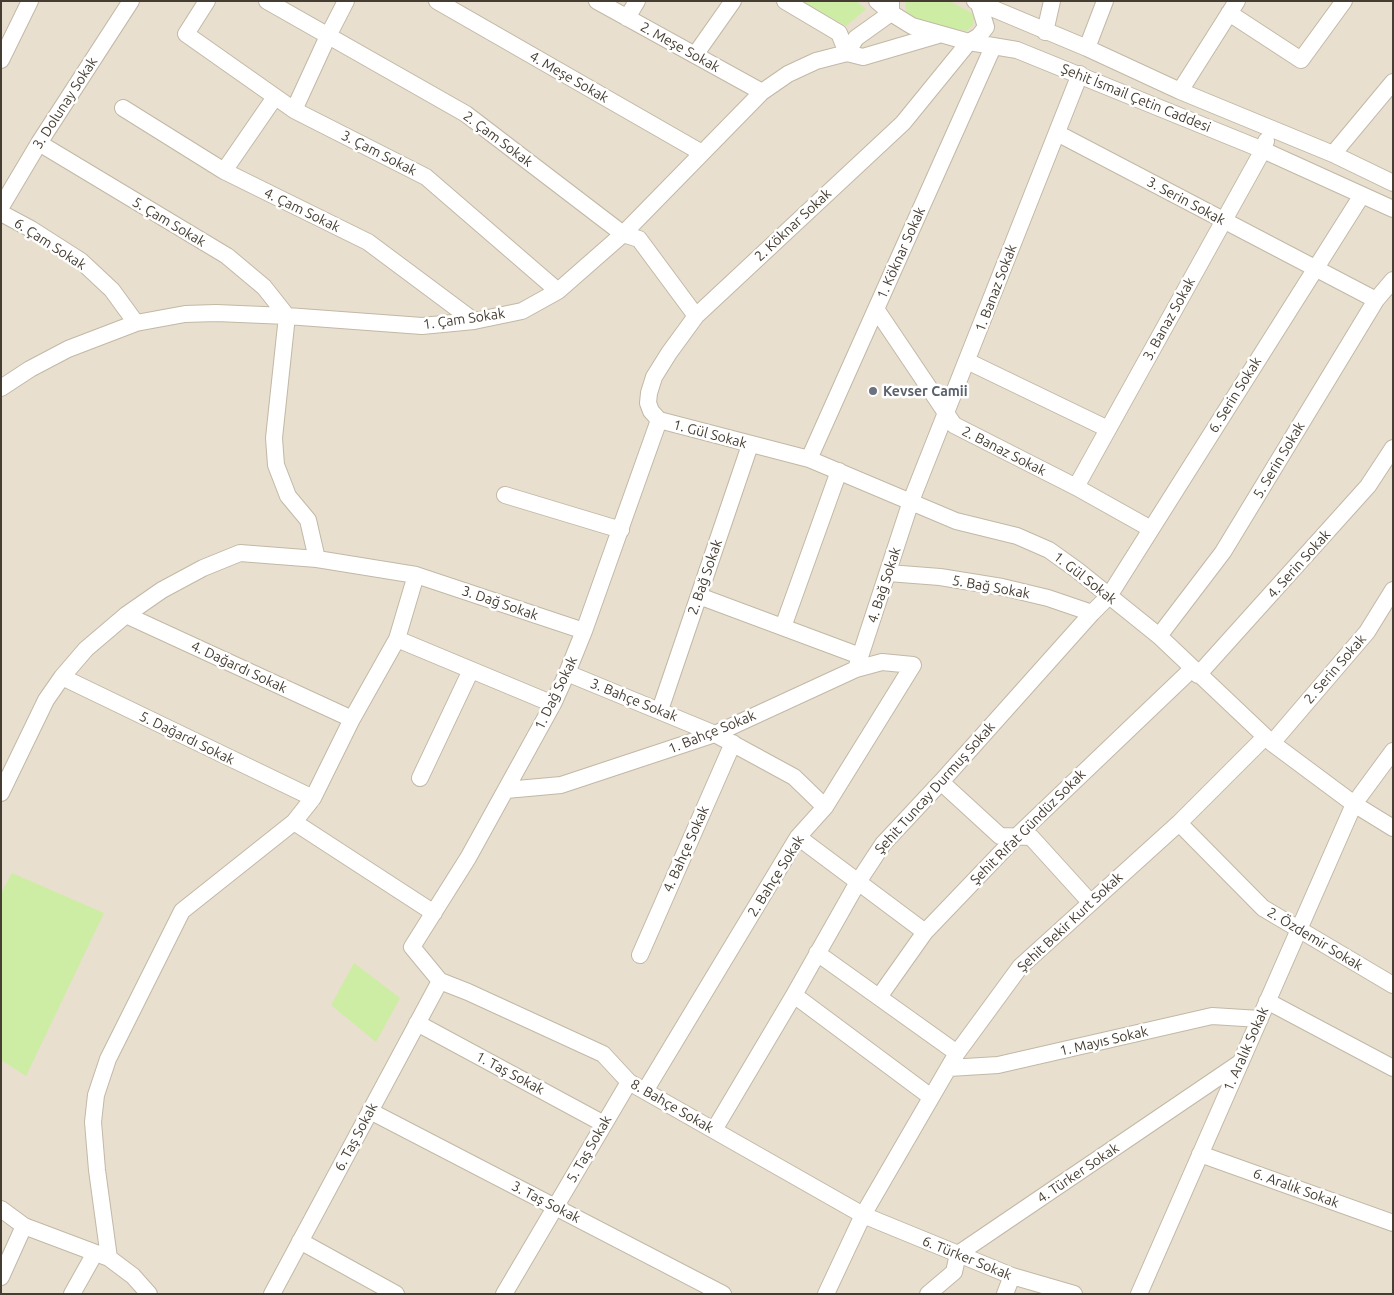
<!DOCTYPE html>
<meta charset="utf-8">
<style>
body{margin:0}
#map{position:relative;width:1394px;height:1295px;overflow:hidden;background:#f3ede1;font-family:Ubuntu,sans-serif}
canvas{display:block}
.frame{position:absolute;inset:0;border:2px solid #453d31;pointer-events:none}
</style>
<div id="map">
<canvas width="1394" height="1295"></canvas>
<div class="frame"></div>
</div>
<script>
const context = document.querySelector('canvas').getContext('2d');
context.lineJoin = 'round';
function fill(path, color) { context.fillStyle = color; context.fill(path, 'evenodd'); }
const poly = rows => new Path2D(rows.map(r => 'M' + r).join(''));
function stroke(path, color, width, dash) { context.strokeStyle = color; context.lineWidth = width; context.lineCap = dash ? 'butt' : 'round'; context.setLineDash(dash || []); context.stroke(path); }
function write(font, color, halo, rows, align = 'center') {
  context.font = font + ' Ubuntu,sans-serif'; context.lineWidth = 5; context.setLineDash([]); context.textBaseline = 'middle'; context.strokeStyle = halo; context.fillStyle = color; for (const [text, x, y, turn = 0] of rows) {
    context.save(); context.translate(x, y); context.rotate((+turn || 0) * Math.PI / 180); context.textAlign = isNaN(turn) ? turn : align; if (halo) context.strokeText(text, 0, 0); context.fillText(text, 0, 0); context.restore();
  }
}
fill(poly([
 [1,1,1393,1,1393,1294,1,1294]
]), '#e8dfce');
fill(poly([
 [801,1,856,1,866,9,846,26],
 [906,1,950,1,975,15,973,25,966,31,913,20,908,15,905,7],
 [12,873,104,913,26,1076,1,1060,1,893],
 [354,963,400,998,376,1042,331,1005]
]), '#ceeda4');
const minor = poly([
 [207,1,186,34,294,110,426,177,558,291],
 [267,1,466,114,623,234,639,239,696,316],
 [437,1,702,153],
 [597,1,762,92],
 [785,1,839,33,847,53],
 [877,1,891,13,912,26,969,42,1017,50,1263,150,1393,209],
 [975,1,1087,48,1180,91,1333,154,1393,183],
 [1229,13,1301,60,1344,1],
 [627,18,637,1],
 [1045,32,1052,1],
 [1087,48,1105,1],
 [847,53,856,38,891,13,891,3],
 [695,55,733,1],
 [1,60,30,1],
 [1180,91,1237,1],
 [123,108,224,171,368,242,474,321],
 [294,110,328,36,346,1],
 [1057,133,1376,300],
 [39,143,227,256,264,287,287,316,274,438,276,465,288,496,308,520,317,559],
 [1333,154,1393,82],
 [224,171,275,97],
 [1,207,39,143,131,1],
 [1,213,31,229,81,261,112,290,136,323],
 [876,309,954,425,1076,487,1151,529],
 [967,361,1108,429],
 [1,388,30,369,68,349,136,323,185,314,216,313,287,316,422,326,474,321,522,311,558,291,623,234,762,92,788,74,816,61,847,53,863,57,938,35],
 [659,420,584,631,567,673,553,704,468,858,412,947,440,981,468,992,603,1054,629,1082,863,1215,1012,1276,1074,1294],
 [659,420,809,459,956,521,1017,536,1049,550,1077,570,1159,636,1272,743,1354,804,1393,828],
 [659,420,651,411,648,403,649,393,654,377,669,353,696,316,903,123,969,42,979,36,986,27,978,1],
 [809,459,993,47],
 [1076,487,1263,150,1266,141],
 [505,495,621,530],
 [888,573,940,577,1002,587,1048,598,1092,613],
 [699,596,860,656],
 [126,615,352,719],
 [783,627,839,471],
 [1159,636,1223,552,1376,300,1393,280],
 [397,639,553,704],
 [856,669,911,501,1080,74],
 [567,673,715,734,794,777,825,807],
 [1198,675,1368,486,1393,448],
 [62,677,313,798],
 [660,710,750,445],
 [1272,743,1367,632,1393,590],
 [420,778,471,670],
 [941,782,1000,836,1031,837,1090,902],
 [506,790,561,785,715,734,856,669,882,662,913,665,825,807,798,837,645,1091],
 [1,793,46,700,62,677,86,649,126,615,162,590,203,568,240,553,317,559,416,575,584,631],
 [294,822,434,913],
 [1179,823,1263,908,1393,985],
 [798,837,925,932],
 [817,953,957,1053],
 [640,955,733,743],
 [794,995,931,1097],
 [879,997,925,932,1016,837,1192,669],
 [1267,1001,1393,1068],
 [417,1023,604,1124],
 [949,1068,998,1065,1212,1016,1260,1019],
 [370,1111,723,1294],
 [714,1130,794,995,858,882,883,844,941,782,1092,613,1109,596,1362,195],
 [1200,1154,1393,1223],
 [1,1209,24,1226,109,1258,133,1276,149,1294],
 [300,1241,396,1294],
 [109,1258,97,1170,93,1122,96,1095,108,1059,182,911,294,822,313,798,352,719,397,639,416,575],
 [1,1277,24,1226],
 [72,1294,95,1253],
 [272,1294,440,981],
 [504,1294,629,1082],
 [826,1294,863,1215,957,1053,1020,967,1179,823,1265,737],
 [928,1294,954,1272,958,1254,1241,1062],
 [1005,1294,1012,1276],
 [1139,1294,1354,804,1393,751]
]);
stroke(minor, '#c2b8a6', 18);
stroke(minor, '#fff', 16);
for (const [x, y, r, color] of [
 [873,391,5,"#6b7280"]
]) { const dot = new Path2D(); dot.arc(x, y, r, 0, 2 * Math.PI); context.fillStyle = color; context.fill(dot); stroke(dot, '#fff', 2); }
write('14px', '#453d31', '#fff', [
 ["2. Meşe Sokak",680,47,29],
 ["4. Meşe Sokak",569,77,30],
 ["Şehit İsmail Çetin Caddesi",1136,98,22],
 ["3. Dolunay Sokak",65,103,-57],
 ["2. Çam Sokak",498,139,37],
 ["3. Çam Sokak",379,153,27],
 ["3. Serin Sokak",1186,201,28],
 ["4. Çam Sokak",302,210,26],
 ["5. Çam Sokak",169,222,31],
 ["2. Köknar Sokak",793,225,-43],
 ["6. Çam Sokak",50,244,33],
 ["1. Köknar Sokak",901,253,-66],
 ["1. Banaz Sokak",996,288,-69],
 ["1. Çam Sokak",464,319,-8],
 ["3. Banaz Sokak",1169,319,-61],
 ["6. Serin Sokak",1235,395,-58],
 ["1. Gül Sokak",710,434,15],
 ["2. Banaz Sokak",1004,451,27],
 ["5. Serin Sokak",1279,460,-59],
 ["4. Serin Sokak",1299,564,-48],
 ["2. Bağ Sokak",705,577,-71],
 ["1. Gül Sokak",1085,578,38],
 ["4. Bağ Sokak",884,585,-72],
 ["5. Bağ Sokak",991,587,10],
 ["3. Dağ Sokak",500,603,19],
 ["4. Dağardı Sokak",239,667,25],
 ["2. Serin Sokak",1335,669,-49],
 ["1. Dağ Sokak",556,693,-64],
 ["3. Bahçe Sokak",634,700,22],
 ["1. Bahçe Sokak",712,732,-22],
 ["5. Dağardı Sokak",187,738,26],
 ["Şehit Tuncay Durmuş Sokak",935,788,-48],
 ["Şehit Rıfat Gündüz Sokak",1028,827,-45],
 ["4. Bahçe Sokak",686,849,-66],
 ["2. Bahçe Sokak",776,876,-58],
 ["Şehit Bekir Kurt Sokak",1070,922,-43],
 ["2. Özdemir Sokak",1315,939,31],
 ["1. Mayıs Sokak",1104,1041,-13],
 ["1. Aralık Sokak",1246,1049,-66],
 ["1. Taş Sokak",510,1073,28],
 ["8. Bahçe Sokak",672,1106,30],
 ["6. Taş Sokak",356,1137,-62],
 ["5. Taş Sokak",589,1149,-60],
 ["4. Türker Sokak",1078,1173,-34],
 ["6. Aralık Sokak",1296,1188,20],
 ["3. Taş Sokak",546,1202,27],
 ["6. Türker Sokak",967,1258,22]
]);
write('bold 14px', '#5b616d', '#fff', [
 ["Kevser Camii",883,391]
], 'left');
</script>
